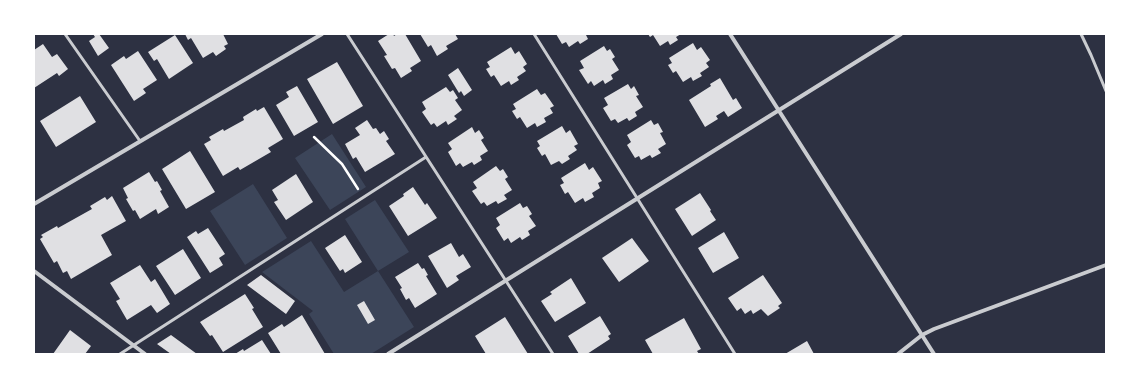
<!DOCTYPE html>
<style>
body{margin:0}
#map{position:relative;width:1140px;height:388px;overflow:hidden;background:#2d3142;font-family:"Fira Sans",sans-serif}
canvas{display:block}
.frame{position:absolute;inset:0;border:35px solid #fff;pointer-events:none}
</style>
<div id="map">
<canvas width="1140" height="388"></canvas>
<div class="frame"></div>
</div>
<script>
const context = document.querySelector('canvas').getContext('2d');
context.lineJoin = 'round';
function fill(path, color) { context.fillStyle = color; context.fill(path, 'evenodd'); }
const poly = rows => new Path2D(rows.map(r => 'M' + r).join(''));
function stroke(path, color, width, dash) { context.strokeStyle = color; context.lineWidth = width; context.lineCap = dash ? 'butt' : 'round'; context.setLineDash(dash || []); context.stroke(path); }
fill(poly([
 [332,134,366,187,330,210,295,158],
 [253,184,287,238,245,265,210,211],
 [375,200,409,252,378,271,414,327,371,354,334,354,309,314,313,311,262,272,311,241,344,292,378,271,345,219]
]), '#3c4559');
fill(poly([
 [93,34,99,34,109,48,98,56,89,41,95,37],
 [185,34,223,34,228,44,224,46,226,49,216,56,213,52,203,58,191,38,188,40],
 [389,34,393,34,394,36,397,34,405,34,421,61,410,68,412,71,401,78,395,68,392,69,384,56,387,55,378,41],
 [420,34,455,34,458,39,446,46,448,49,437,56,431,45,428,47],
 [556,34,588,34,586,35,588,39,580,44,578,41,569,47,566,42,562,44],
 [648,34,681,34,676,37,678,40,670,45,668,41,660,46,653,35,650,37],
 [175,35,193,63,169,79,157,59,154,61,148,52],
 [693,43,697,50,701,47,710,60,706,63,709,67,700,73,702,76,693,81,691,77,683,82,676,71,673,73,668,65,672,63,669,58],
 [43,44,52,57,57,54,68,69,59,76,57,73,34,88,34,50],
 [604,46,607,51,610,49,615,57,612,59,619,70,611,75,613,79,605,84,603,80,594,86,591,81,588,84,579,70,584,68,580,61],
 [511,47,515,54,519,51,527,64,523,67,526,71,517,77,519,80,511,85,509,81,501,86,494,75,491,77,486,69,490,67,487,62],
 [138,51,157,80,143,89,146,93,134,101,111,65,124,56,126,59],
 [337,62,363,106,333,124,307,79],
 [458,68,472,90,464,96,461,91,459,93,448,75],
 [720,78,733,100,736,98,742,108,728,117,724,111,716,116,718,119,705,127,689,100,711,86,710,84],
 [628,84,631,89,634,86,639,95,636,96,643,107,635,112,637,116,629,121,627,118,618,123,615,119,611,121,603,108,608,105,604,98],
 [297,86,318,122,294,136,276,105,289,97,286,92],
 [446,87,450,92,453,90,458,98,455,100,462,110,454,116,457,119,448,125,446,121,437,127,434,123,431,125,422,112,426,109,422,102],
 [537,89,541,95,545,93,554,106,550,108,553,113,544,118,546,122,537,127,535,123,527,128,520,117,517,119,512,111,516,109,513,104],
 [80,96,96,122,56,147,40,121],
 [264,107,283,139,268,148,271,152,240,170,238,167,223,176,204,144,211,140,209,137,223,129,224,131,244,120,243,117,256,109,257,111],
 [367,120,373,129,376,128,380,134,384,131,389,139,386,141,395,154,365,172,356,157,353,159,345,144,360,135,355,128],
 [651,120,654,125,658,123,663,132,660,133,666,144,658,149,661,153,652,158,650,155,641,160,639,156,635,158,627,145,631,142,627,135],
 [562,126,566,133,570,130,578,144,574,146,577,150,568,156,570,159,562,164,559,161,551,165,545,154,542,156,537,148,540,146,537,141],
 [472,127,475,133,479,130,484,138,481,140,488,151,480,156,482,160,474,165,472,162,463,167,460,163,456,166,448,152,452,149,448,143],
 [190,151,215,192,186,209,162,169],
 [585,163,589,170,593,167,602,181,598,183,600,188,592,193,594,197,585,202,583,198,575,203,568,192,565,194,560,185,564,183,561,178],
 [496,166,500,171,503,169,508,177,505,179,512,190,504,195,507,199,498,204,496,201,487,206,484,202,481,204,472,191,477,188,473,182],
 [149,172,155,182,157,181,162,190,160,191,169,207,158,214,156,209,140,219,135,210,133,211,126,199,128,198,123,188],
 [296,174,313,202,286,220,274,202,278,200,272,190],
 [413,187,425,205,427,203,437,218,408,236,389,206,404,196,403,194],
 [700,193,711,210,710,211,716,220,692,236,675,209],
 [112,196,126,221,101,235,112,255,71,279,67,271,63,273,57,261,54,263,40,239,43,237,41,235,57,226,58,228,92,209,90,206,105,197,107,200],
 [520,203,523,208,527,206,532,214,529,216,536,226,528,231,530,235,522,240,520,237,511,243,508,238,504,241,496,228,500,225,496,218],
 [208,228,225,254,219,258,223,265,210,273,187,237,196,231,198,234],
 [724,232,739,258,713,273,698,248],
 [345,235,362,262,345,273,343,269,340,271,325,248],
 [632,238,649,261,619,282,602,258],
 [451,243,459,257,463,254,471,267,456,276,459,280,447,288,428,256],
 [183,249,201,278,175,295,156,266],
 [418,263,422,269,424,268,428,275,426,276,437,294,415,308,409,298,406,300,400,289,402,288,395,277],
 [140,265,151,282,155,279,170,304,157,313,151,305,127,320,116,301,120,299,110,283],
 [261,275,295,301,286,314,247,285],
 [763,275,782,303,778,306,780,308,768,316,761,309,753,314,751,310,745,314,741,308,737,311,728,298],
 [571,278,586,303,555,322,541,301,552,294,550,292],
 [245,294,254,308,252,309,263,327,223,352,212,335,210,336,200,322],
 [364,301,375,320,368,324,357,305],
 [302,315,325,354,281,354,268,333,282,324,284,327],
 [600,316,611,334,608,336,610,339,587,354,579,354,568,336],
 [505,317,528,354,486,354,475,336],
 [684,318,701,349,697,351,699,354,653,354,645,340],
 [70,330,91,346,85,354,53,354],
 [171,335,197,354,171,354,157,344],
 [262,340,271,354,235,354,243,349,244,351],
 [807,341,814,354,785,354]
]), '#e0e0e3');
stroke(poly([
 [314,137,342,164,358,189]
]), '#fff', 2.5);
stroke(poly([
 [65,34,140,141],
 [347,34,553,354],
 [534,34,735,354],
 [1081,34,1091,55,1106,91],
 [120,354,426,157]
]), '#caccd0', 3);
stroke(poly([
 [730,34,934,354],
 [34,204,322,34],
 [34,271,145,354],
 [388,354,901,34],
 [898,354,922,335,934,329,1106,265]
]), '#caccd0', 4);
</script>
